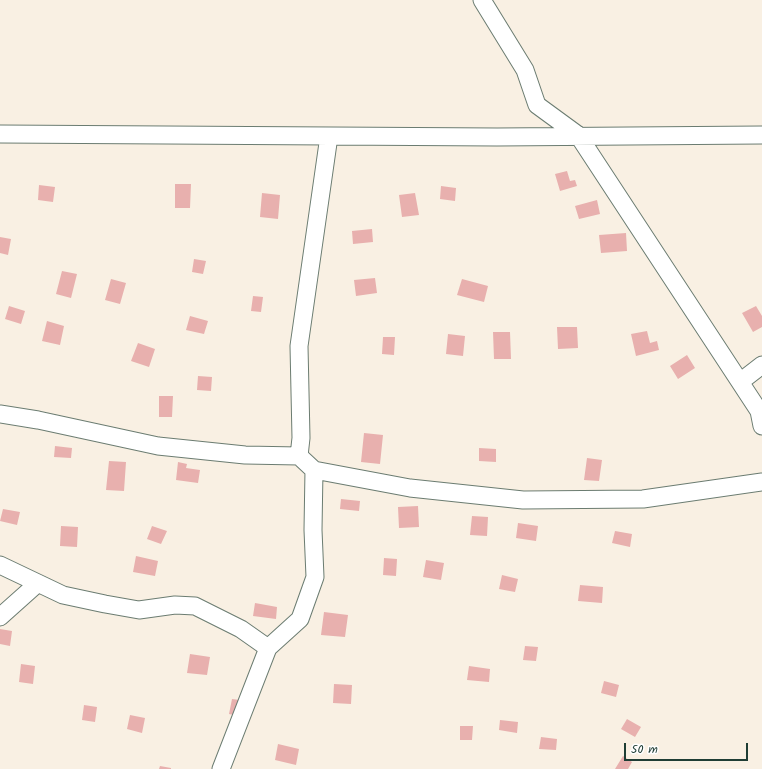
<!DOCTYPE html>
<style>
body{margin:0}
#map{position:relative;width:762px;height:769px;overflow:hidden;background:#f9f0e3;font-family:Kalam,sans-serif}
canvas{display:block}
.scale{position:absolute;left:624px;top:743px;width:124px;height:18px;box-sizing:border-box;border:2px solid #1f3d34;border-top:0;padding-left:5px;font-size:12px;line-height:14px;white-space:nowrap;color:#1f3d34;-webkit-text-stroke:3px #fff;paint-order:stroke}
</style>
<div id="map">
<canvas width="762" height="769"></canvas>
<div class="scale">50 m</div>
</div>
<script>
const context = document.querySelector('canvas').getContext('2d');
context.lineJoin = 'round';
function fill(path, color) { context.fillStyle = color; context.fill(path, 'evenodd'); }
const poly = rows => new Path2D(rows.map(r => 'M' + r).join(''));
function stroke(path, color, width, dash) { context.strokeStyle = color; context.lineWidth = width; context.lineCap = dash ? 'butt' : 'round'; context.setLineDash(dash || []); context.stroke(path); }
fill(poly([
 [567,171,570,181,575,180,577,186,560,191,555,174],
 [175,184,191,184,190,208,175,208],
 [39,185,55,187,53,202,38,200],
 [441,186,456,188,455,201,440,199],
 [262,193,280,195,278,219,260,217],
 [415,193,419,215,402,217,399,195],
 [597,200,600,214,579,219,575,206],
 [372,229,373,242,353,244,352,231],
 [626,233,627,251,601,253,599,235],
 [0,237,11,239,8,255,0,253],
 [194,259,206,261,203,274,192,272],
 [62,271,77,274,71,298,56,294],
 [375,278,377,293,356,296,354,280],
 [111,279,126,283,120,304,105,300],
 [462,279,488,286,484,302,457,295],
 [253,296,263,297,261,312,251,311],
 [9,306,25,311,21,324,5,319],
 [756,306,762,316,762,327,753,332,742,313],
 [190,316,208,321,204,334,186,330],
 [47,321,64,326,60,345,42,341],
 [557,327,577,327,578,348,558,349],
 [647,331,650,343,657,341,659,350,636,356,631,334],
 [493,332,510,332,511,359,494,359],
 [448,334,465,336,463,356,446,354],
 [383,337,395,337,394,355,382,354],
 [138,343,155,349,149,367,131,361],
 [687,355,695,368,678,379,670,366],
 [198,376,212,377,211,391,197,390],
 [159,396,173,396,172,417,159,417],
 [364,433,383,435,380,464,361,462],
 [55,446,72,448,71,458,54,457],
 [479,448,496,449,496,462,479,461],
 [587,458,602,460,599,481,584,480],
 [109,461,126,462,124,491,106,490],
 [178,462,187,464,186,468,200,470,198,483,176,480],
 [341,499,360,501,359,511,340,509],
 [418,506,419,527,399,528,398,507],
 [3,509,20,512,17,525,0,521],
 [472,516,488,517,487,536,470,535],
 [518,523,538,526,536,541,516,538],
 [61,526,78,527,77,547,60,546],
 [152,526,167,531,161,544,147,539],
 [615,531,632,534,630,547,612,543],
 [136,556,158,561,155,576,133,572],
 [384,558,397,559,396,576,383,575],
 [426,560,444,563,441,580,423,577],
 [502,575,518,579,515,592,499,589],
 [580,585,603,587,602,603,578,601],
 [255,603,277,607,276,619,253,616],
 [324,612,348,615,345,637,321,635],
 [0,629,12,631,10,646,0,644],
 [525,646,538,647,536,661,523,660],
 [190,654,210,657,207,675,187,673],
 [21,664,35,666,33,684,19,682],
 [469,666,490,669,489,682,467,680],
 [604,681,619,685,616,697,601,693],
 [334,684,352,685,351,704,333,703],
 [232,699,240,700,238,716,229,714],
 [84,705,97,707,95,722,82,720],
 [130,715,145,718,142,733,127,729],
 [627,719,641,727,635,737,621,729],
 [500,720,518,722,517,733,499,730],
 [460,726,473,726,472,740,460,740],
 [541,737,557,739,556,750,539,749],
 [278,744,299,749,296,765,275,760],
 [623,756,632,762,628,769,615,769],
 [160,766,171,768,171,769,159,769]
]), '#e8b0ae');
const minor = poly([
 [482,0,525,70,537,105,578,135,759,411,762,426],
 [0,134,497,137,762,135],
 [740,382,762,365],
 [0,414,38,420,158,446,245,455,299,456],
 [314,470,299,456,301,438,299,346,329,136],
 [0,565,63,595,105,604,139,610,175,605,195,606,241,629,268,648],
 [0,617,38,583],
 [221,769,268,648,300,619,315,577,313,530,314,470,410,488,523,500,643,499,762,482]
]);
stroke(minor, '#6b7c71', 19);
stroke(minor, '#fff', 17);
</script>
